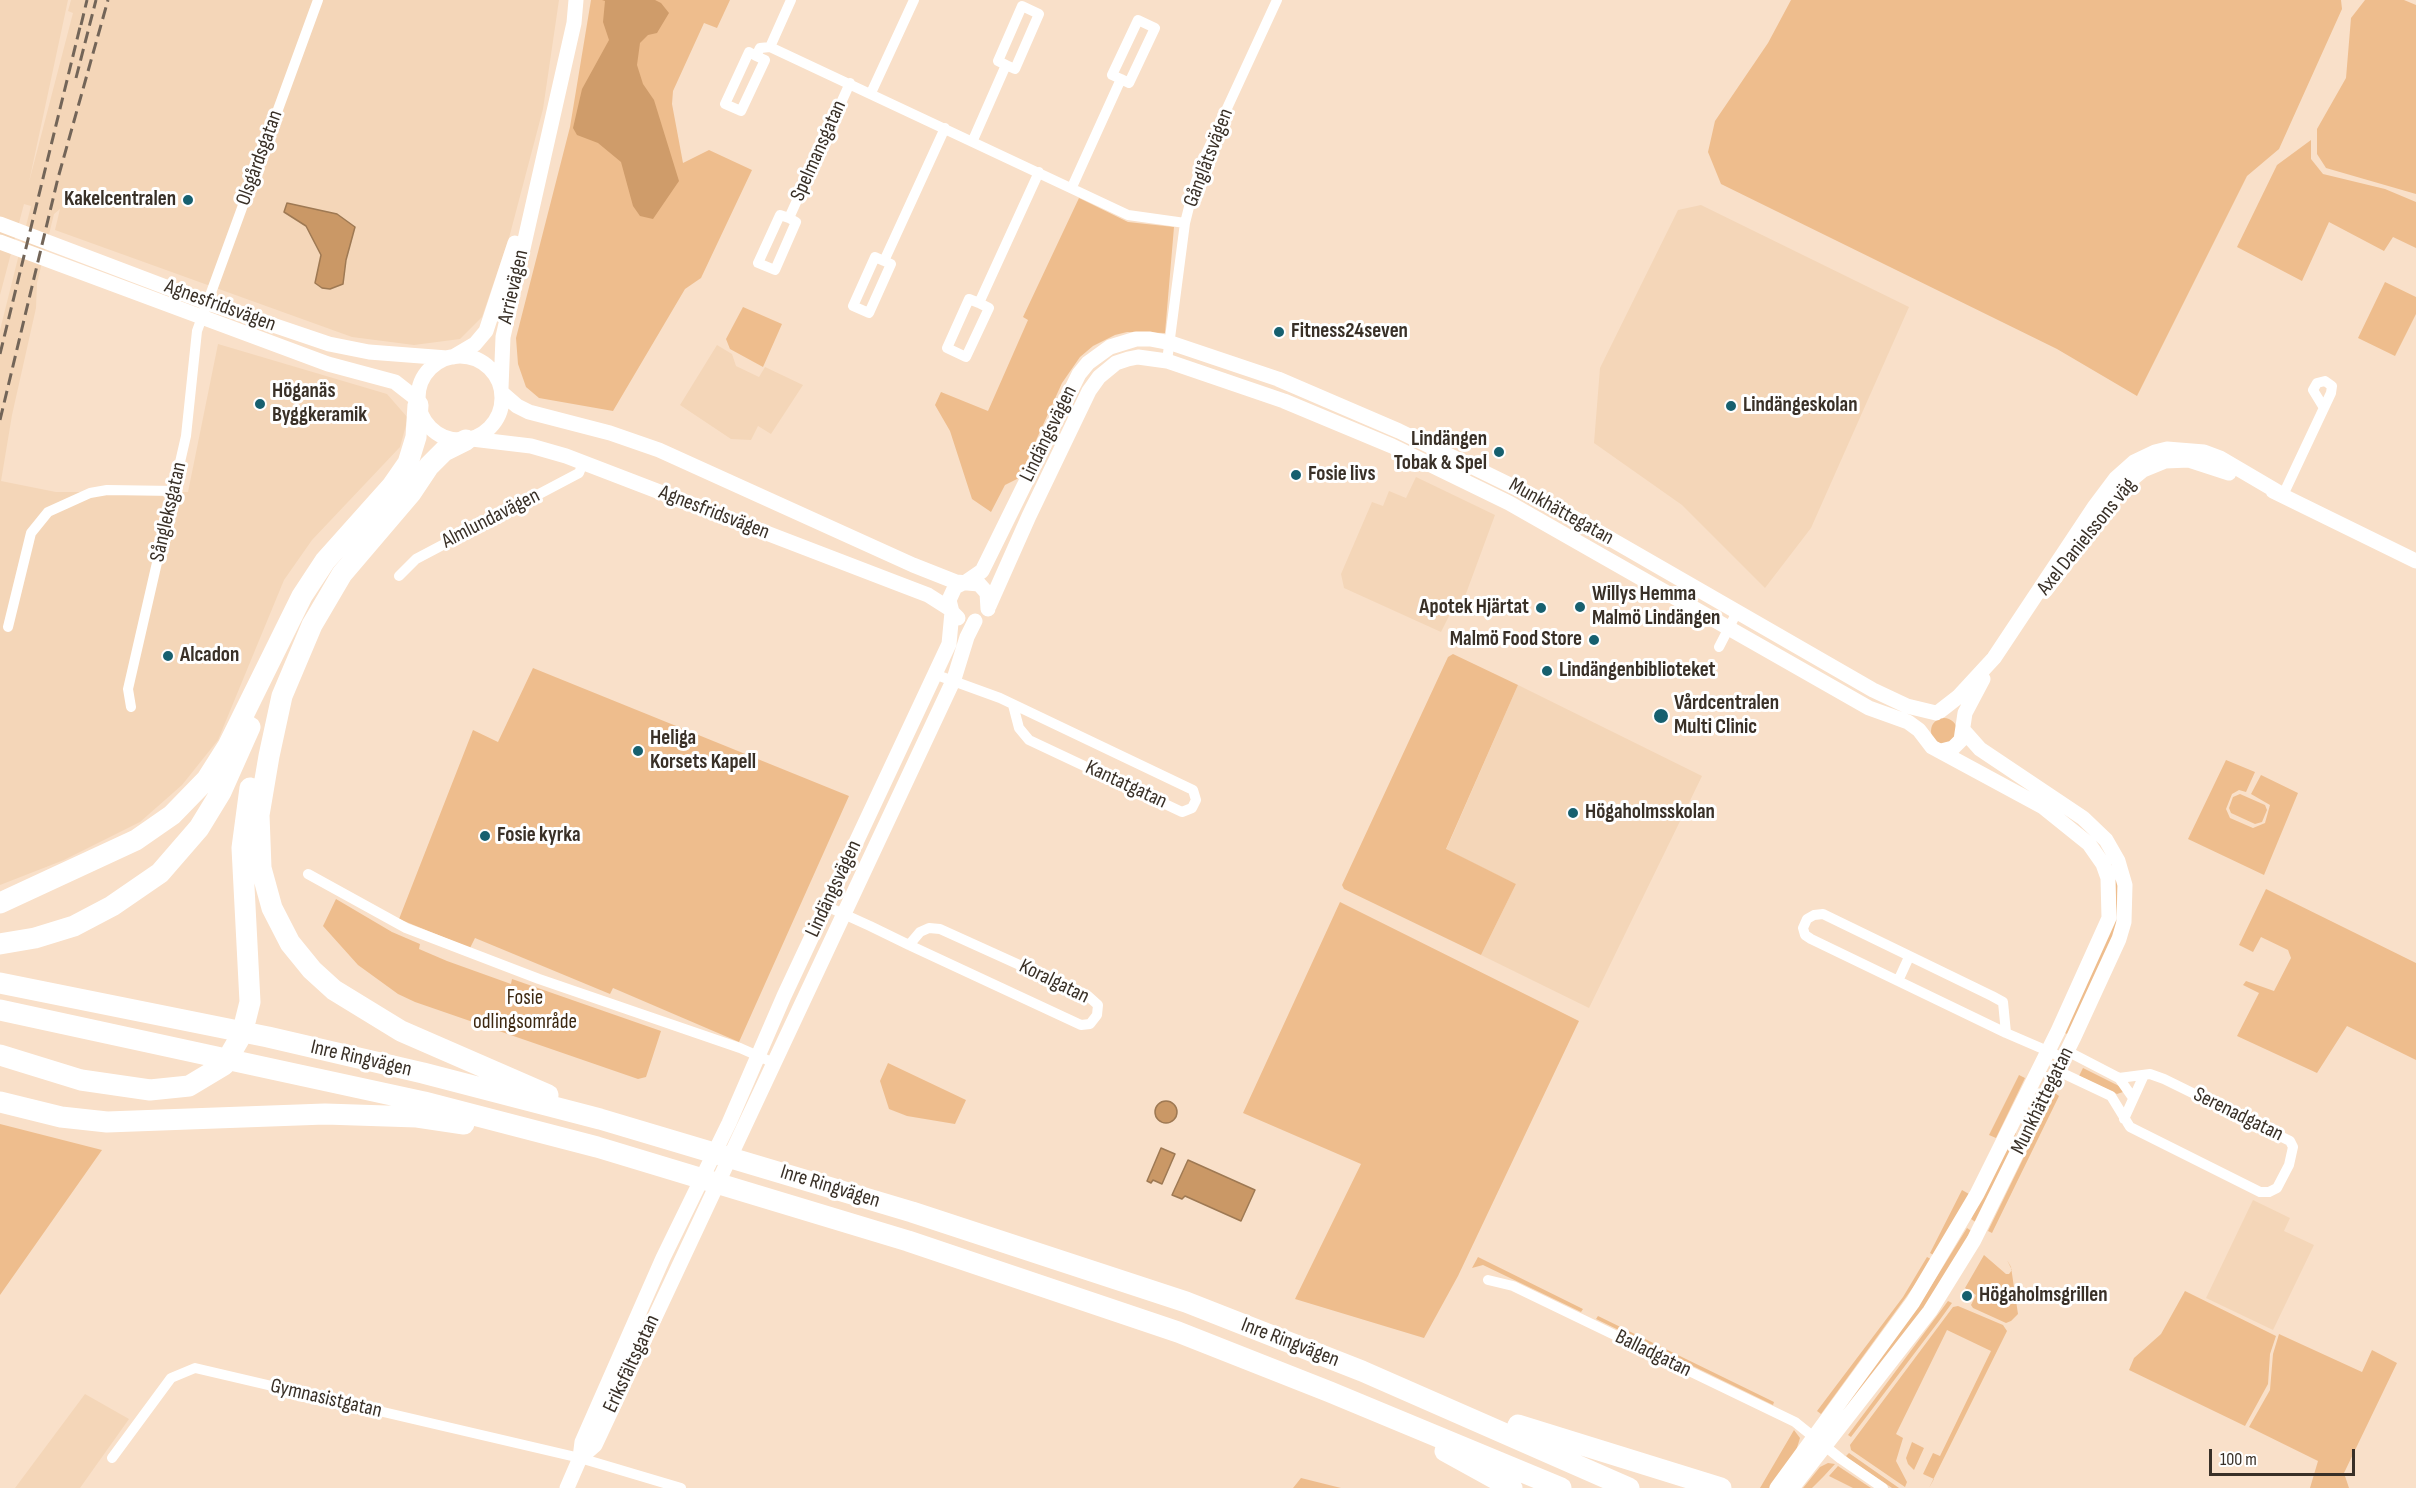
<!DOCTYPE html>
<meta charset="utf-8">
<style>
body{margin:0}
#map{position:relative;width:2416px;height:1488px;overflow:hidden;background:#f9e0c9;font-family:"Sofia Sans Condensed",sans-serif}
canvas{display:block}
.scale{position:absolute;left:2209px;top:1449px;width:146px;height:27px;box-sizing:border-box;border:3px solid #393027;border-top:0;padding-left:8px;font-size:18px;line-height:21px;white-space:nowrap;color:#393027;-webkit-text-stroke:4px #fff;paint-order:stroke}
</style>
<div id="map">
<canvas width="2416" height="1488"></canvas>
<div class="scale">100 m</div>
</div>
<script>
const context = document.querySelector('canvas').getContext('2d');
context.lineJoin = 'round';
function fill(path, color) { context.fillStyle = color; context.fill(path, 'evenodd'); }
const poly = rows => new Path2D(rows.map(r => 'M' + r).join(''));
function stroke(path, color, width, dash) { context.strokeStyle = color; context.lineWidth = width; context.lineCap = dash ? 'butt' : 'round'; context.setLineDash(dash || []); context.stroke(path); }
function write(font, color, halo, rows, align = 'center') {
  context.font = font + ' "Sofia Sans Condensed",sans-serif'; context.lineWidth = 6; context.setLineDash([]); context.textBaseline = 'middle'; context.strokeStyle = halo; context.fillStyle = color; for (const [text, x, y, turn = 0] of rows) {
    context.save(); context.translate(x, y); context.rotate((+turn || 0) * Math.PI / 180); context.textAlign = isNaN(turn) ? turn : align; if (halo) context.strokeText(text, 0, 0); context.fillText(text, 0, 0); context.restore();
  }
}
fill(poly([
 [0,0,68,0,29,182,73,13,68,11,71,0,559,0,543,109,509,238,482,317,460,339,414,345,352,337,55,230,60,209,54,214,37,283,36,308,12,415,1,481,56,492,188,492,218,344,387,394,408,418,400,447,312,540,284,580,218,740,182,785,140,822,64,860,0,885,0,330,31,206,24,204,0,295],
 [1701,205,1909,307,1811,528,1765,588,1682,505,1594,443,1600,368,1678,210],
 [717,345,732,354,736,366,759,377,765,367,803,385,771,434,758,426,751,440,731,439,680,405],
 [1416,477,1495,515,1464,599,1464,609,1460,615,1450,614,1441,632,1344,588,1341,574,1372,502,1383,506,1389,491,1406,498],
 [1518,685,1702,776,1589,1008,1481,955,1516,884,1446,850],
 [2253,1200,2290,1218,2284,1231,2314,1245,2273,1330,2206,1298],
 [85,1394,129,1419,80,1488,15,1488]
]), '#f4d6b8');
fill(poly([
 [591,0,730,0,717,28,704,23,673,91,672,104,683,163,709,150,752,170,701,278,685,289,613,411,539,398,526,387,518,364,516,338,570,127],
 [1791,0,2341,0,2342,9,2279,149,2247,176,2137,396,2057,349,1721,184,1708,152,1715,121,1768,43],
 [2365,0,2404,0,2416,5,2416,194,2326,168,2317,154,2317,129,2346,78,2351,18],
 [2311,140,2311,159,2323,174,2385,189,2416,202,2416,248,2393,237,2384,251,2329,222,2302,281,2237,247,2277,165],
 [1079,198,1128,222,1174,227,1165,333,1127,332,1115,335,1093,346,1080,357,1062,383,1019,478,1005,485,991,512,972,499,950,431,935,405,941,392,988,411,1028,320,1023,317],
 [2385,282,2416,297,2416,314,2395,356,2358,338],
 [743,307,782,324,763,367,730,349,726,339],
 [1453,654,1518,685,1446,849,1516,884,1481,955,1344,889,1342,885,1448,657],
 [533,668,849,796,739,1042,613,988,610,994,475,938,470,948,399,919,473,730,498,742],
 '1931 731a13 13 0 1 1 26 0a13 13 0 1 1-26 0Z',
 [2226,760,2255,772,2246,792,2239,790,2232,794,2226,809,2230,818,2253,828,2265,823,2270,805,2251,794,2261,775,2298,793,2264,875,2188,839],
 [2240,794,2265,805,2267,810,2262,822,2255,824,2231,813,2229,808,2233,797],
 [2111,858,2118,878,2116,932,2069,1035,2063,1032,2113,925,2109,867],
 [2266,889,2416,963,2416,1060,2347,1026,2317,1073,2237,1036,2259,993,2243,985,2246,981,2274,991,2291,958,2288,950,2261,937,2253,952,2239,945],
 [336,899,392,932,420,944,419,949,447,961,511,984,512,979,661,1031,646,1077,638,1079,415,1002,398,994,358,965,323,926],
 [1340,902,1579,1021,1458,1276,1424,1338,1295,1299,1361,1164,1243,1113],
 [888,1063,966,1100,955,1124,907,1116,889,1109,880,1081],
 [2083,1068,2121,1087,2123,1092,2117,1094,2079,1076],
 [2019,1075,2025,1078,1996,1138,1989,1135],
 [2055,1093,2059,1096,1992,1233,1988,1231],
 [0,1124,102,1150,0,1295],
 [2014,1132,2016,1133,2003,1171,1977,1223,1971,1219],
 [1962,1190,1969,1194,1935,1256,1930,1253],
 [1967,1228,1973,1232,1947,1276,1837,1427,1831,1423,1918,1307],
 [1984,1255,2006,1274,2009,1274,2012,1270,2007,1260,2011,1267,2018,1314,2011,1321,2006,1323,1973,1308,1971,1305,1976,1295,1965,1288],
 [1478,1257,1583,1309,1581,1312,1483,1265,1472,1268],
 [1927,1257,1933,1260,1821,1414,1817,1411,1903,1297],
 [2185,1291,2276,1336,2270,1354,2268,1384,2245,1426,2129,1370,2134,1358,2161,1334],
 [1948,1301,1952,1303,1939,1321,1851,1437,1848,1435],
 [1958,1306,2003,1325,2007,1331,1929,1488,1934,1479,1923,1474,1933,1453,1940,1456,1991,1351,1947,1330,1896,1434,1903,1438,1896,1461,1907,1482,1905,1487,1851,1450,1850,1445,1953,1307],
 [1598,1316,1774,1402,1773,1405,1596,1319],
 [2279,1334,2362,1372,2372,1350,2397,1363,2344,1473,2349,1488,2310,1488,2318,1461,2249,1427,2270,1390,2273,1354],
 [1794,1430,1800,1438,1796,1451,1769,1488,1760,1488],
 [1912,1442,1924,1448,1914,1470,1908,1464,1906,1458],
 [1849,1453,1899,1488,1892,1488,1849,1459,1846,1456],
 [1828,1463,1835,1464,1824,1476,1812,1488,1803,1488,1820,1467],
 [1838,1466,1871,1488,1853,1488,1829,1476],
 [1301,1478,1341,1488,1293,1488]
]), '#eebd8d');
fill(poly([
 [602,0,655,0,661,3,669,13,657,33,648,35,640,43,637,65,643,84,654,100,679,181,653,219,640,216,633,206,621,162,598,143,577,135,573,128,582,89,609,40,603,22,605,1]
]), '#cf9c6a');
const water = poly([
 [287,203,337,214,355,227,346,260,343,284,330,289,322,288,315,283,321,255,306,226,284,212,287,203],
 '1155 1112a11 11 0 1 1 22 0a11 11 0 1 1-22 0Z',
 [1161,1148,1175,1154,1162,1184,1153,1180,1151,1183,1147,1181,1161,1148],
 [1188,1160,1255,1190,1241,1221,1185,1196,1182,1199,1172,1195,1188,1160]
]);
fill(water, '#ca9866');
stroke(water, '#9e7953', 1.5);
stroke(poly([
 [770,47,791,0],
 [756,56,765,60,741,111,725,104,749,52,756,56,760,48,770,47,1128,215,1185,223],
 [871,93,914,0],
 [973,140,1006,65,1015,69,1039,14,1022,6,998,61,1006,65],
 [1072,187,1121,79,1129,83,1155,28,1138,20,1112,75,1121,79],
 [789,218,796,222,775,270,758,263,780,215,789,218,850,83],
 [884,261,891,264,869,313,853,306,875,257,884,261,945,128],
 [979,303,989,308,966,357,947,348,969,299,979,303,1039,172],
 [1167,361,1185,223,1194,187,1205,156,1277,0],
 [2283,495,2331,393,2332,386,2325,381,2317,383,2313,390,2324,408],
 [399,576,416,559,579,473,583,463],
 [8,627,31,533,48,512,90,493,107,490,175,491],
 [1719,647,1737,612],
 [934,674,1000,698,1193,790,1196,800,1192,808,1182,812,1029,740,1019,728,1013,705],
 [131,707,128,689,186,436,197,331,318,0],
 [308,874,406,928,539,979,740,1048,774,1063],
 [826,906,870,926,909,945,1081,1025,1090,1024,1097,1015,1098,1005,1088,996,940,929,929,928,920,932,909,945],
 [1898,981,1909,957],
 [2006,1033,2003,1002,1992,996,1823,914,1814,915,1807,919,1803,928,1805,935,1811,939,2006,1033,2064,1058],
 [2058,1071,2111,1096,2130,1127,2260,1192,2269,1192,2277,1188,2289,1165,2293,1147,2290,1141,2164,1079,2150,1074,2119,1078,2067,1051],
 [2119,1078,2133,1098],
 [2124,1119,2144,1075],
 [1488,1280,1513,1286,1795,1422,1841,1459,1883,1488],
 [112,1458,171,1378,195,1368,580,1458,681,1488]
]), '#fff', 10);
stroke(poly([
 [0,224,208,303,329,344,369,352,447,358],
 [0,242,328,364,395,382,418,400],
 '418 398a42 42 0 1 1 84 0a42 42 0 1 1-84 0Z',
 [453,357,475,344,486,331,515,243],
 [501,388,503,337,574,23,576,0],
 [502,393,517,406,529,412,610,433,659,450,913,565,956,582,979,584,987,593,988,609],
 [472,439,531,446,566,456,894,582,928,595,950,609],
 [2273,491,2416,561],
 [966,582,982,571,987,561,1079,374,1088,363,1110,347,1136,339,1150,339,1171,343,1278,379,1399,431,1555,507,1873,690,1907,706,1936,713],
 [2045,591,2125,485,2143,470,2165,461,2189,460,2229,473],
 [989,606,1029,516,1089,391,1099,377,1116,363,1128,359,1138,357,1167,361,1284,401,1392,446,1509,503,1869,708,1908,722,1919,730,1932,747,2043,807,2089,844,2103,864,2108,878,2109,918,2058,1031,1977,1194,1913,1302,1777,1488],
 [958,618,952,612,949,600,955,587,963,583],
 [1940,711,1958,697,1994,658,2095,506,2116,478,2134,462,2155,452,2167,449,2204,452,2220,458,2283,495],
 [1941,751,1953,748,1961,740,1965,713,1983,679],
 [580,1458,595,1445,954,679,967,637,975,621],
 [567,1488,580,1458,582,1442,663,1258,729,1123,784,996,949,644,952,612],
 [1792,1488,1930,1311,1974,1240,2073,1039,2119,939,2124,922,2125,885,2118,861,2106,840,2083,818,1980,749,1964,731]
]), '#fff', 15);
stroke(poly([
 [466,440,444,451,429,466,411,493,342,574,312,625,282,696,269,756,259,815,261,868,272,908,290,943,312,970,334,990,401,1031,548,1095],
 [0,903,136,840,172,815,207,779,228,746,302,596,325,561,392,486,408,463,416,437,418,405],
 [0,944,35,938,74,926,112,906,160,873,199,828,221,792,250,727],
 [0,983,268,1037,423,1073,600,1119,912,1212,1186,1302,1362,1371,1629,1488],
 [0,1010,424,1102,597,1147,908,1241,1178,1332,1330,1392,1561,1488],
 [0,1055,81,1080,150,1090,189,1086,224,1065,242,1034,250,1002,242,848,250,788],
 [0,1102,61,1117,107,1122,325,1114,417,1117,464,1124],
 [1518,1425,1721,1488],
 [1445,1451,1512,1488]
]), '#fff', 21);
stroke(poly([
 [81,25,87,0],
 [76,78,96,0],
 [0,354,81,23],
 [0,420,58,178,108,0]
]), '#736558', 3, [12, 6]);
for (const [x, y, r, color] of [
 [188,200,6,"#17606f"],
 [1279,332,6,"#17606f"],
 [260,404,6,"#17606f"],
 [1731,406,6,"#17606f"],
 [1499,452,6,"#17606f"],
 [1296,475,6,"#17606f"],
 [1580,607,6,"#17606f"],
 [1541,608,6,"#17606f"],
 [1594,640,6,"#17606f"],
 [168,656,6,"#17606f"],
 [1547,671,6,"#17606f"],
 [1661,716,8,"#17606f"],
 [638,751,6,"#17606f"],
 [1573,813,6,"#17606f"],
 [485,836,6,"#17606f"],
 [1967,1296,6,"#17606f"]
]) { const dot = new Path2D(); dot.arc(x, y, r, 0, 2 * Math.PI); context.fillStyle = color; context.fill(dot); stroke(dot, '#fff', 2); }
write('21px', '#393027', '#fff', [
 ["Spelmansgatan",819,151,-66],
 ["Olsgårdsgatan",260,158,-70],
 ["Gånglåtsvägen",1209,158,-69],
 ["Arrievägen",514,287,-77],
 ["Agnesfridsvägen",220,306,20],
 ["Lindängsvägen",1049,434,-64],
 ["Sångleksgatan",169,512,-77],
 ["Munkhättegatan",1561,512,29],
 ["Agnesfridsvägen",714,513,21],
 ["Almlundavägen",491,519,-27],
 ["Axel Danielssons väg",2087,537,-51],
 ["Kantatgatan",1126,785,25],
 ["Lindängsvägen",834,889,-65],
 ["Koralgatan",1054,982,26],
 ["Inre Ringvägen",361,1059,13],
 ["Munkhättegatan",2043,1101,-64],
 ["Serenadgatan",2238,1115,26],
 ["Inre Ringvägen",830,1187,17],
 ["Inre Ringvägen",1290,1343,21],
 ["Balladgatan",1653,1354,26],
 ["Eriksfältsgatan",632,1364,-65],
 ["Gymnasistgatan",326,1399,13]
]);
write('bold 21px', '#393027', '#fff', [
 ["Kakelcentralen",176,200,"right"],
 ["Fitness24seven",1291,332],
 ["Höganäs",272,392],
 ["Byggkeramik",272,416],
 ["Lindängeskolan",1743,406],
 ["Lindängen",1487,440,"right"],
 ["Tobak & Spel",1487,464,"right"],
 ["Fosie livs",1308,475],
 ["Willys Hemma",1592,595],
 ["Malmö Lindängen",1592,619],
 ["Apotek Hjärtat",1529,608,"right"],
 ["Malmö Food Store",1582,640,"right"],
 ["Alcadon",180,656],
 ["Lindängenbiblioteket",1559,671],
 ["Vårdcentralen",1674,704],
 ["Multi Clinic",1674,728],
 ["Heliga",650,739],
 ["Korsets Kapell",650,763],
 ["Högaholmsskolan",1585,813],
 ["Fosie kyrka",497,836],
 ["Högaholmsgrillen",1979,1296]
], 'left');
write('21px', '#3d2811', '#fff', [
 ["Fosie",525,999],
 ["odlingsområde",525,1023]
]);
</script>
